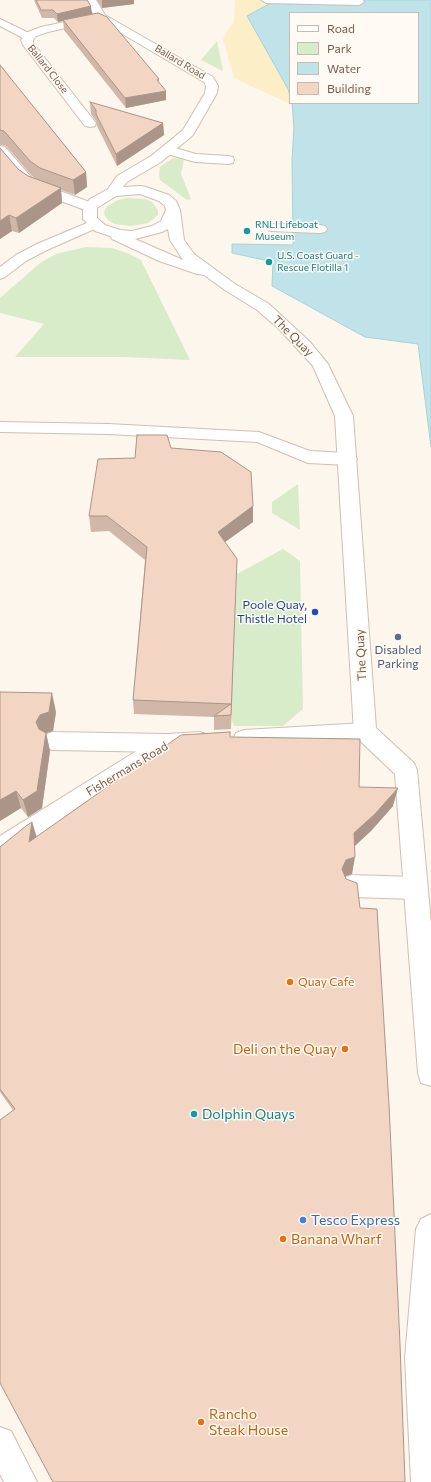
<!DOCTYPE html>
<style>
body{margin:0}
#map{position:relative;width:431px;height:1482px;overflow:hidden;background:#fdf6ec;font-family:Commissioner,sans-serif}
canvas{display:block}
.legend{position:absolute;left:289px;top:12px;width:130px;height:92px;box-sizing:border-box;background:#fffaf3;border:1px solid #cabbb1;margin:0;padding:5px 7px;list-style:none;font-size:12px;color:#7a5c4d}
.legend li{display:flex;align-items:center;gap:8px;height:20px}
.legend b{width:20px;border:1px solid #cabbb1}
</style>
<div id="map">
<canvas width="431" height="1482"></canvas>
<ul class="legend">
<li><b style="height:5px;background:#fff"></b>Road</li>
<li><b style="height:11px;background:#d8ecc9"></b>Park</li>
<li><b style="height:11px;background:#bfe3e8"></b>Water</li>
<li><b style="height:11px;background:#f3d5c3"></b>Building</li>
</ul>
</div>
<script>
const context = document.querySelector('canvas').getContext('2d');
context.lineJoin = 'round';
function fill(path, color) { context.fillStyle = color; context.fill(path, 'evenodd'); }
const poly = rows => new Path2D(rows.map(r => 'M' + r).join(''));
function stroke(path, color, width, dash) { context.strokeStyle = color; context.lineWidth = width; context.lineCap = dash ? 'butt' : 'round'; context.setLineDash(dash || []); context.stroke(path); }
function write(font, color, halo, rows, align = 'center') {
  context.font = font + ' Commissioner,sans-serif'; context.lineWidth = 3; context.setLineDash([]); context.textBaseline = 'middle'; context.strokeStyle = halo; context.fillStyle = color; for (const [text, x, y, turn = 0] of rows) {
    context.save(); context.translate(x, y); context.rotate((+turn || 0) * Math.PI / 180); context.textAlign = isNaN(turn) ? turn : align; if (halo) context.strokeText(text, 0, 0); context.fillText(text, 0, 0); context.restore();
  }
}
fill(poly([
 [217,41,223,71,201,60],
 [173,158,184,159,181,174,191,199,187,200,160,180,159,174,160,167],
 [127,198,145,199,152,202,158,210,158,215,148,223,131,226,114,224,108,220,105,216,104,212,106,207,118,200],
 [86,247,112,248,127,253,141,260,190,360,123,357,15,357,44,324,0,313,0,298,40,263,56,254],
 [298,484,300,530,272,513,272,502],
 [283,549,300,561,303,709,283,726,234,726,231,718,237,574]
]), '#d8ecc9');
fill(poly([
 [235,0,267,0,290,13,290,103,328,103,293,142,292,105,234,78,223,39,227,31,234,22]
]), '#fcefc7');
const water = poly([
 [267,0,431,0,431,447,418,344,365,337,272,286,273,262,232,253,232,244,293,245,292,160,294,127,292,103,418,103,418,13,290,13,290,96,288,89,247,16,269,4,267,0]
]);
fill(water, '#bfe3e8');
stroke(water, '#a5d3da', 1);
const service = poly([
 [261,0,363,0,364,2,359,5,266,3,261,0],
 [0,19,33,35,35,37,29,40,25,39,0,26,0,19],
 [168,146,196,154,228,156,233,157,234,160,233,163,228,164,195,162,164,153,162,150,164,147,168,146],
 [275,224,320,225,325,226,327,229,325,232,320,233,270,231,268,228,270,225,275,224],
 [0,422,108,424,259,432,310,451,348,453,354,455,357,459,354,463,348,465,308,463,257,442,108,434,0,432,0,422],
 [52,732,167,734,174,737,178,743,174,749,167,752,52,750,45,747,42,741,45,735,52,732],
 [0,1427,11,1431,37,1482,4,1482,0,1474,0,1427]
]);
const pedestrian = poly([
 [352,875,416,877,425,880,428,888,425,896,416,899,352,897,343,894,340,886,343,878,352,875]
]);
const minor = poly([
 [93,16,97,17,99,19,97,21,48,32,36,36,33,40,33,43,96,123,95,126,90,127,85,126,23,45,21,40,28,32,41,27,93,16],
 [0,146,5,147,31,177,41,184,95,204,97,207,95,210,90,211,85,210,31,190,21,183,0,158,0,146],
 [94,220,99,221,101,224,99,227,47,250,26,261,5,277,0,279,0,267,16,255,37,244,94,220],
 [365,723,373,726,376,732,373,738,365,741,244,748,236,745,233,739,236,733,244,730,365,723],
 [200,732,208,735,211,741,208,747,200,750,171,752,8,856,0,859,0,836,159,737,167,734,200,732]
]);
const tertiary = poly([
 [84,0,96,0,105,15,213,77,218,86,217,93,193,135,161,162,127,182,123,187,141,186,146,187,169,195,176,201,180,210,184,240,194,254,235,284,269,304,310,342,328,364,353,416,376,728,414,763,417,770,431,923,431,1086,421,1083,418,1073,395,774,357,738,354,732,335,416,313,366,279,329,257,310,225,290,204,275,197,274,159,261,112,239,110,236,95,231,83,219,83,207,90,199,108,189,117,176,151,156,183,130,205,93,206,86,204,82,97,19,84,0],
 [140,194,159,201,165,206,166,210,161,221,152,226,132,231,120,230,105,225,97,218,97,208,116,196,140,194],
 [168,229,170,240,183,260,135,239,162,232,168,229],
 [431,1214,431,1482,411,1482,405,1358,416,1229,421,1219,431,1214]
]);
stroke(service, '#d1beb0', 2);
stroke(pedestrian, '#d1beb0', 2);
stroke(minor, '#d1beb0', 2);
stroke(tertiary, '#d1beb0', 2);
fill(service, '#fff');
fill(pedestrian, '#fff');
fill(minor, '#fff');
fill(tertiary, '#fff');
fill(poly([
 [34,0,87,0,92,14,159,79,159,83,166,100,126,108,64,30,63,21,58,22,54,18,42,18],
 [97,0,134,0,134,4,102,8],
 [0,65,86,172,87,187,75,195,61,190,62,203,19,233,12,231,0,239,0,148,18,169,28,176,37,180,32,176,6,146,0,145],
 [90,102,163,123,164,135,117,166,97,126,96,121,91,114],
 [171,448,253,506,253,522,225,542,237,559,231,729,214,730,214,717,134,714,133,700,145,560,109,531,91,532,89,516,135,458],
 [56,712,53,731,46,733,50,751,42,808,28,817,21,808,0,821],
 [230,737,359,787,393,806,371,831,355,846,352,874,345,876,13,1110,0,1092,0,847,32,822,37,837]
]), '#d1b7a8');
fill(poly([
 [102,0,134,0,134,4,102,8],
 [91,6,92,14,58,22,57,14],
 [166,91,166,100,126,108,125,98],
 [163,123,164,135,117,166,116,154],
 [86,172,87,187,75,195,73,180],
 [61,188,62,203,19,233,16,218],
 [9,215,12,231,0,239,0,221],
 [253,506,253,522,218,547,218,532],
 [52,693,56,712,53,731,46,733,50,751,42,808,28,817,23,800,41,740,36,722],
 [398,788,393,806,371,831,350,850,354,833],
 [16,791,21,808,0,821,0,800],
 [32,822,37,839,29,842],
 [355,857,352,874,343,877,342,869,346,860]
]), '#aa9588');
const building = poly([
 [36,0,87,0,91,6,57,14,53,10,41,10,36,0],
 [98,13,107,17,159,79,157,80,166,91,125,98,63,20,98,13],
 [0,65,86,172,73,180,40,168,30,161,4,131,0,130,0,65],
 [90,102,163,123,116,154,96,114,96,110,90,102],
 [0,148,18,169,28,176,61,188,16,218,9,215,0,221,0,148],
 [137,435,167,435,171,448,221,452,251,472,253,506,218,532,237,559,231,715,214,716,231,704,133,700,147,547,107,516,89,516,98,459,135,458,137,435],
 [0,692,52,693,49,712,40,715,36,722,39,729,46,733,37,791,23,800,16,791,0,800,0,692],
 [230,732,230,737,360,739,359,787,398,788,375,814,354,833,355,857,346,860,342,869,346,879,357,883,360,908,377,909,389,1105,400,1344,405,1482,53,1482,0,1383,0,1120,15,1109,0,1089,0,847,26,826,32,822,29,842,181,735,230,732]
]);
fill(building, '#f3d5c3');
stroke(building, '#aa9588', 1);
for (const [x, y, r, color] of [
 [247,231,4,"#0f9aa8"],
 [269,262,4,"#0f9aa8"],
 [315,612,4,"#1a4fb4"],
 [398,637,4,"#5c6f8a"],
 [290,982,4,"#e8710a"],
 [345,1049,4,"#e8710a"],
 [194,1114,4,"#0f9aa8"],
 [303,1220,4,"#3f7fe0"],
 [283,1239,4,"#e8710a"],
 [201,1422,4,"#e8710a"]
]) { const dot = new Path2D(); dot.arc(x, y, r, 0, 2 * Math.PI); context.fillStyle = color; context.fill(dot); stroke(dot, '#fffaf3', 1.5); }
write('10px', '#7a5c4d', '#fffaf3', [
 ["Ballard Road",180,62,31],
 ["Ballard Close",48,69,52]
]);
write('10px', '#0d838f', '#fffaf3', [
 ["RNLI Lifeboat",255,225],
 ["Museum",255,237],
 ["U.S. Coast Guard -",277,256],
 ["Rescue Flotilla 1",277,268]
], 'left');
write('12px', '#7a5c4d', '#fffaf3', [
 ["The Quay",293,336,45],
 ["The Quay",361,655,-93],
 ["Fishermans Road",127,769,-31]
]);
write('12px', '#164399', '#fffaf3', [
 ["Poole Quay,",307,605],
 ["Thistle Hotel",307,619]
], 'right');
write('12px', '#4e5e75', '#fffaf3', [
 ["Disabled",398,650],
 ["Parking",398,664]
]);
write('12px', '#c56008', '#fffaf3', [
 ["Quay Cafe",298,982]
], 'left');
write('14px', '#c56008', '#fffaf3', [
 ["Deli on the Quay",337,1049,"right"],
 ["Banana Wharf",291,1239],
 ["Rancho",209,1414],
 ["Steak House",209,1430]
], 'left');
write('14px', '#0d838f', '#fffaf3', [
 ["Dolphin Quays",202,1114]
], 'left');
write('14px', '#366cbe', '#fffaf3', [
 ["Tesco Express",311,1220]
], 'left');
</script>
